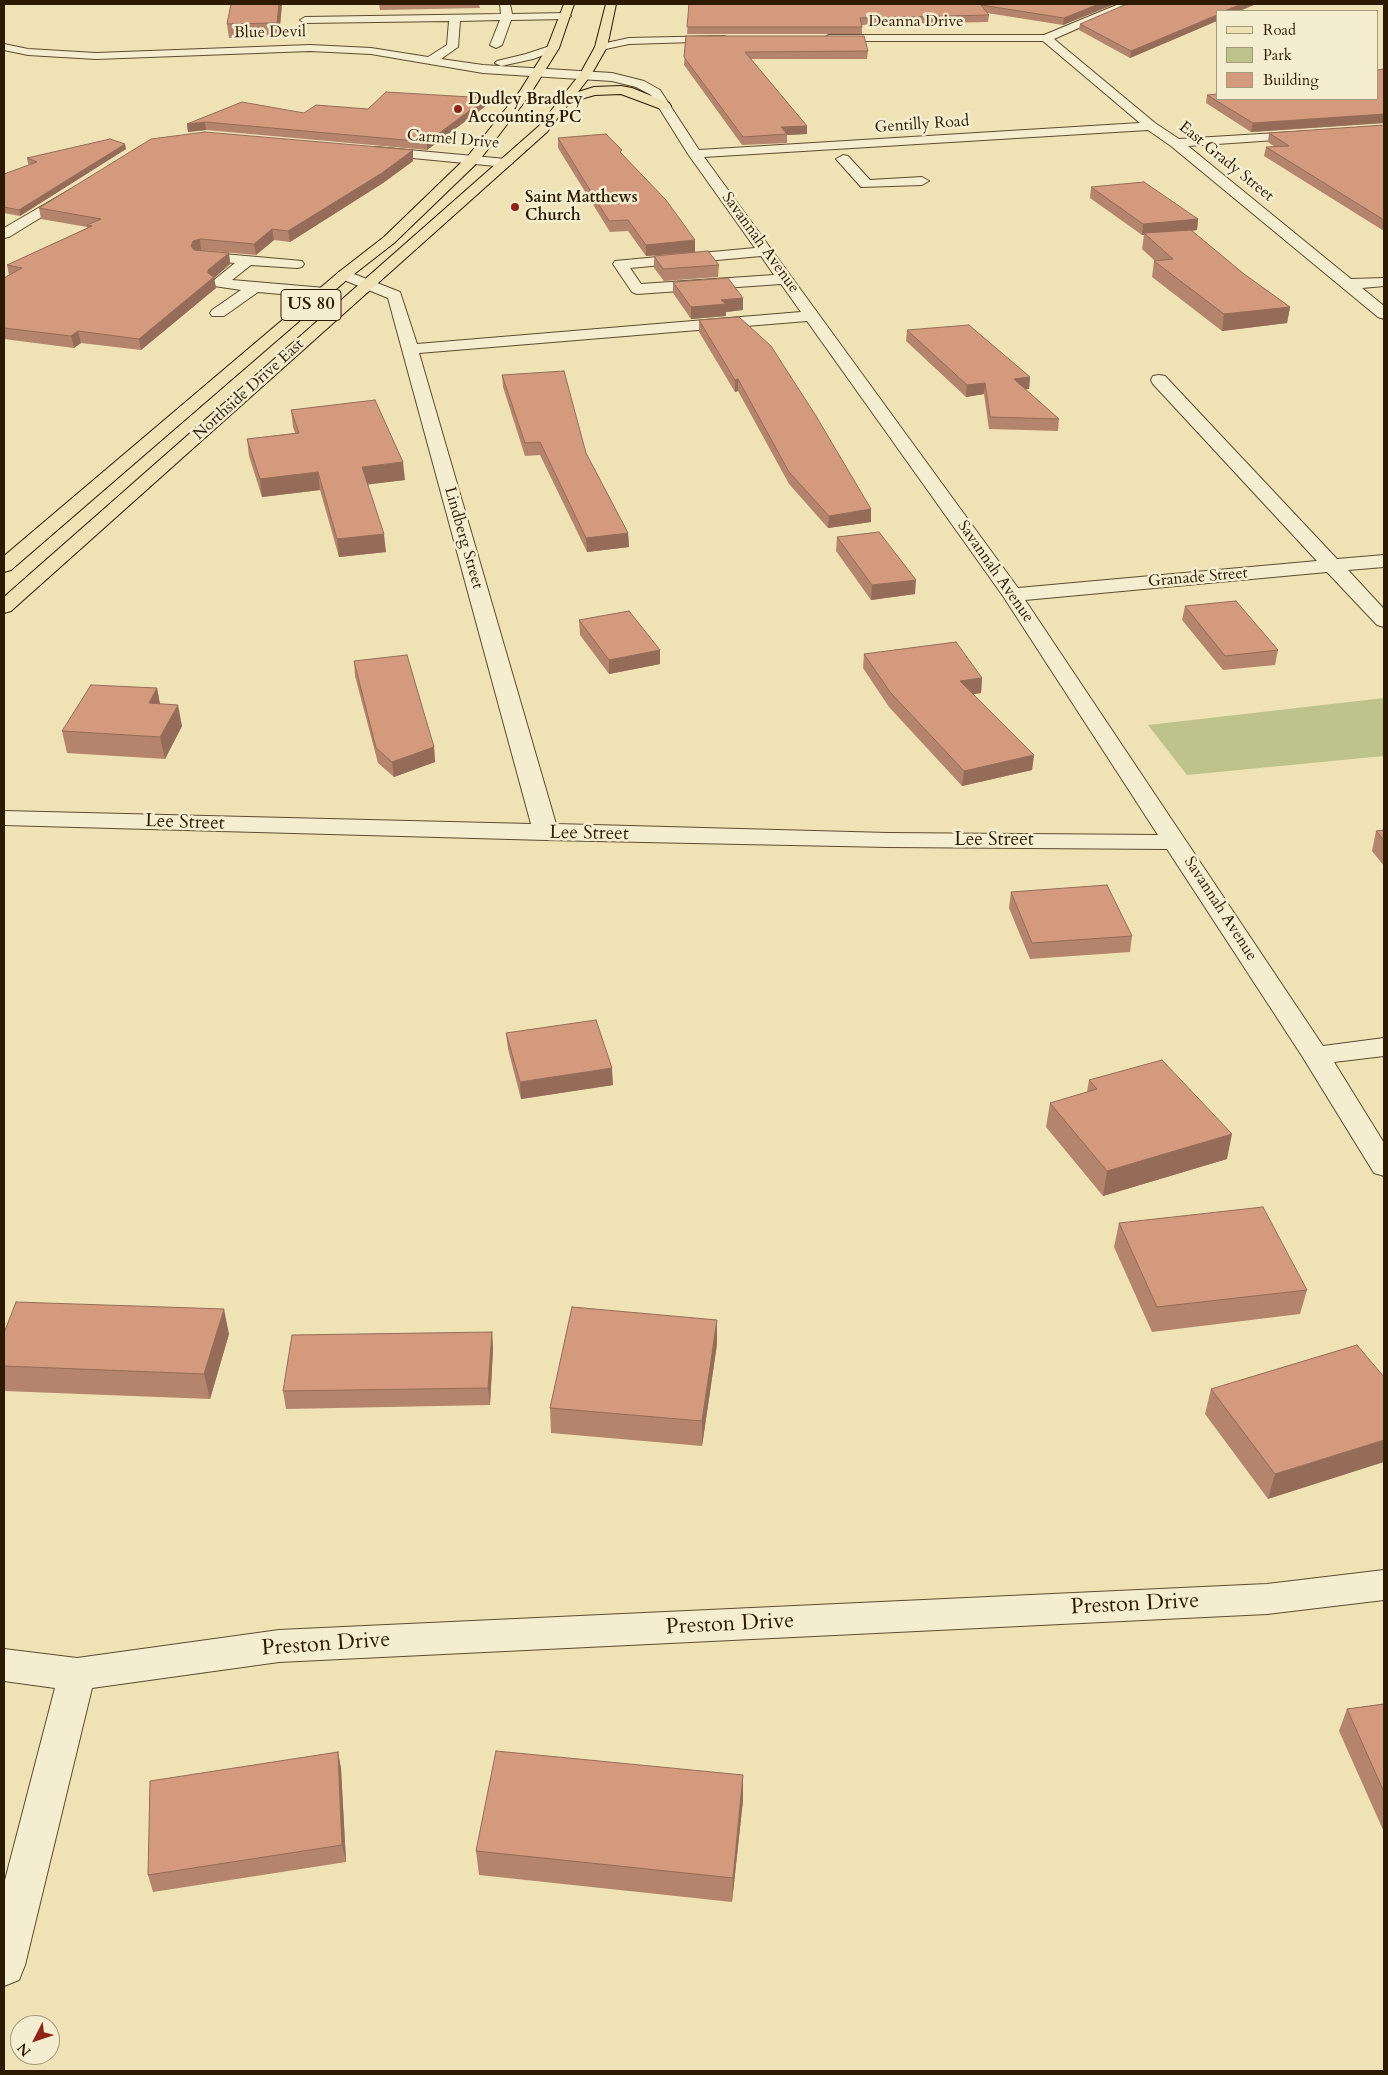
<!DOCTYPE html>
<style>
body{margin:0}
#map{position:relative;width:1388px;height:2075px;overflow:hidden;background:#efe3b6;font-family:Cardo,serif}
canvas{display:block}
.frame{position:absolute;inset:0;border:5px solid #2c1a02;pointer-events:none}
.legend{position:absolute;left:1216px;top:10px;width:162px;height:90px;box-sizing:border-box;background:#f5edd0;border:1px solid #a5997e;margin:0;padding:6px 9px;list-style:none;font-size:15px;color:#2c1a02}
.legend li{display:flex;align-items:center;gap:10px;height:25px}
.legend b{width:25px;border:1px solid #a5997e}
.north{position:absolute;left:10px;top:2015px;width:50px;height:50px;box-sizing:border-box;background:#f5edd0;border:1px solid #a5997e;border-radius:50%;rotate:229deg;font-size:14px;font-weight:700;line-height:20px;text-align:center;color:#2c1a02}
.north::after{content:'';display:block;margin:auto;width:18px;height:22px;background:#8f2418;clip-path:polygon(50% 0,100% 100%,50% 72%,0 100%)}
</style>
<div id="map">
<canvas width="1388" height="2075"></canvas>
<div class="frame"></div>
<ul class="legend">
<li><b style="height:6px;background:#efe3b6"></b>Road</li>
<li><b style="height:14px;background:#bec38b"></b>Park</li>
<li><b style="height:14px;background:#d39a7d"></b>Building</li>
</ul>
<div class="north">N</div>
</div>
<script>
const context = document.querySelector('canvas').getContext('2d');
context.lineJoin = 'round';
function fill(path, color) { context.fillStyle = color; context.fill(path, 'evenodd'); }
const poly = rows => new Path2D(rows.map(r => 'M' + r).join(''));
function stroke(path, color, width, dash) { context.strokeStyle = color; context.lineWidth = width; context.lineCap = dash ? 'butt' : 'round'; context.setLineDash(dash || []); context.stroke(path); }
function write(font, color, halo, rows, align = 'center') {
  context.font = font + ' Cardo,serif'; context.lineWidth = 5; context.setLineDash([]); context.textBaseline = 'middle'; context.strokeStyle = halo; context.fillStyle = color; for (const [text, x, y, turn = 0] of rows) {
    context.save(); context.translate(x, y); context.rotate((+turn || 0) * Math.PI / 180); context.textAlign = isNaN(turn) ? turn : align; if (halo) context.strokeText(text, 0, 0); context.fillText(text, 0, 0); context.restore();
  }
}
fill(poly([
 [1384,698,1384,756,1187,775,1148,725]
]), '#bec38b');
const minor = poly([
 [500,4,510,4,512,14,566,13,571,16,566,19,511,20,502,45,496,48,490,45,500,20,460,21,458,47,441,59,483,65,612,73,644,81,660,90,699,150,1140,123,1043,41,829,41,823,38,829,35,1044,35,1119,4,1133,4,1054,39,1155,123,1179,139,1310,131,1311,134,1310,137,1305,138,1188,146,1351,279,1384,278,1384,286,1362,288,1384,306,1384,319,1378,317,1171,146,1148,130,704,157,1018,588,1317,561,1153,384,1151,380,1153,376,1159,375,1165,376,1337,559,1384,555,1384,567,1348,570,1384,609,1384,627,1377,625,1327,572,1025,600,1323,1046,1384,1038,1384,1056,1334,1062,1384,1143,1384,1176,1374,1173,1302,1056,1167,849,888,847,546,840,4,825,4,811,531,824,388,298,339,278,336,275,339,272,344,270,349,272,400,292,417,344,801,312,781,284,637,294,632,292,613,264,615,261,755,248,688,154,651,95,636,87,612,81,483,73,371,54,310,51,96,59,28,55,4,50,4,44,28,49,96,53,310,45,371,48,428,57,447,45,449,21,305,23,300,20,305,17,501,14,500,4],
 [761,256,774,275,641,284,630,268,761,256],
 [807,321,1003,596,1158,835,888,833,556,824,419,353,807,321],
 [723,36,727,37,729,39,727,41,629,44,601,50,595,47,597,45,629,38,723,36],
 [553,45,557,46,559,48,557,50,533,59,501,66,495,63,497,61,526,54,553,45],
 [376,147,506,159,513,163,506,167,371,154,369,151,371,148,376,147],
 [843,155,848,156,870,180,922,177,929,181,922,185,861,187,836,159,843,155],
 [71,189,78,193,76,196,9,237,4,238,4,228,71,189],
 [201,252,302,261,304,264,302,267,297,268,251,265,232,280,325,288,330,290,333,293,330,296,325,298,258,292,224,316,212,316,210,313,212,310,241,290,214,286,211,283,214,280,235,263,196,259,194,256,196,253,201,252],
 [1384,1570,1384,1600,1267,1614,279,1662,92,1688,25,1965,19,1980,4,1986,4,1884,55,1688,4,1681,4,1649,77,1658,279,1630,1267,1584,1384,1570]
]);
const major = poly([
 [564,4,574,4,559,48,529,96,478,162,394,243,349,278,11,570,4,572,4,556,339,272,384,237,468,156,520,91,547,48,564,4],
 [606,4,616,4,607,47,591,75,578,92,594,87,621,86,632,88,669,103,671,106,669,109,661,109,621,94,595,95,570,102,547,132,11,611,4,613,4,597,539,126,580,74,595,47,606,4]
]);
stroke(minor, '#5d4c2f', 2);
stroke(major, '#2c1a02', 2);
fill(minor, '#f5edd0');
fill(major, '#efe3b6');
fill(poly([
 [231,4,282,4,279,36,229,38,227,24],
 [379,4,479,4,480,8,380,10],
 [689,4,1115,4,1063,25,987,13,989,15,988,22,862,25,862,34,687,34],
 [1256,4,1130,58,1079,30,1080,24],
 [686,36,868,51,867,59,751,59,807,126,807,134,787,135,787,143,742,145,684,65],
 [1384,69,1384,123,1251,132,1206,103,1207,95,1377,99],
 [487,105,427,150,206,130,188,132,187,124,304,113,368,109],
 [1384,125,1384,231,1264,156,1266,147,1275,147,1268,142,1269,133],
 [558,138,622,154,695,252,646,256,628,231,610,232,558,148],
 [126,149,20,216,4,213,4,174,30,165,28,164,27,158],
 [413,161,383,183,290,242,274,240,256,255,201,250,229,253,230,264,214,278,216,288,141,350,81,343,74,348,4,339,4,278,9,275,7,265,87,228,87,227,41,219,39,208],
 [1091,187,1198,219,1197,230,1192,231,1244,274,1290,307,1287,323,1222,331,1152,277,1154,261,1155,261,1142,249,1144,235,1142,235,1090,198],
 [654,256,719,265,718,277,664,281,654,268],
 [673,282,743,298,743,310,726,312,726,316,691,319,673,293],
 [699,320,871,509,871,522,828,528,789,484,738,391,735,392,699,332],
 [907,330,1030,377,1029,389,1025,389,1059,419,1058,431,989,429,984,394,966,397,906,341],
 [502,375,586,453,628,533,629,547,587,552,540,455,525,456,503,387],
 [291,410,405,480,368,484,386,552,339,557,320,490,262,497,249,456,247,439,295,433,293,427],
 [837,537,915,594,871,600,836,551],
 [1185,606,1278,650,1275,665,1223,670,1182,620],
 [579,620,660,650,660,664,609,674,580,635],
 [864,654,982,678,981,693,973,694,1034,755,1032,770,962,786,889,707,863,668],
 [354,661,434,747,435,762,394,777,378,763,355,676],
 [157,688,160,704,182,726,165,759,67,753,62,731],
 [1384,830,1384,866,1372,851,1376,831],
 [1011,892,1132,936,1130,952,1030,959,1009,908],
 [506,1033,613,1085,521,1099,508,1049],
 [1089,1080,1227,1159,1103,1196,1046,1127,1050,1103,1087,1092],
 [1119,1223,1307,1290,1300,1314,1152,1332,1114,1247],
 [717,1320,717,1344,702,1446,551,1433,550,1408],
 [492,1332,493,1349,490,1405,286,1409,283,1391],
 [4,1333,229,1334,210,1399,4,1391],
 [1357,1345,1268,1499,1205,1414,1211,1389],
 [1384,1704,1384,1832,1339,1731,1347,1709],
 [338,1752,341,1769,346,1862,153,1892,148,1875],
 [743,1775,743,1800,732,1902,479,1875,476,1851]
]), '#b5846c');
fill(poly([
 [279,4,282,4,279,36,277,23],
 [1099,4,1115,4,1063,25,1064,18],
 [1242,4,1256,4,1239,11,1224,11],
 [1217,15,1217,21,1130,58,1131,51],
 [487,98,487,105,427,150,427,142],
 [1384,114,1384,123,1251,132,1253,123],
 [205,122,206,130,188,132,187,124],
 [807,126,807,134,787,135,781,127],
 [125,144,126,149,20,216,19,210],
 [413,150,413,161,383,183,290,242,288,231],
 [1198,219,1197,230,1146,235,1144,233,1144,235,1142,235,1143,224],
 [272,229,274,240,256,255,254,244],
 [200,239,201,250,192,257,191,246,193,241],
 [695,240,695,252,646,256,646,245],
 [229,253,230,264,214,278,216,288,141,350,139,339,208,270],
 [743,298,743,310,726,312,726,316,691,319,691,307,721,300],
 [1290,307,1287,323,1222,331,1224,314],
 [78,331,81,343,74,348,71,336],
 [1030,377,1029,389,1013,391,1014,379],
 [738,379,738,391,735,392,735,380],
 [985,383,984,394,966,397,967,385],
 [403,462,405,480,364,485,362,467],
 [318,472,320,490,262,497,260,479],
 [871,509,871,522,828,528,829,516],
 [628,533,629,547,587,552,586,538],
 [384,534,386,552,339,557,337,539],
 [916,580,915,594,871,600,872,585],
 [660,650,660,664,609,674,609,660],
 [982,678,981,693,959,696,960,681],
 [157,688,161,710,149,703],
 [178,705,182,726,165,759,160,737],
 [434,747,435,762,394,777,392,762],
 [1034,755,1032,770,962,786,964,771],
 [612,1068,613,1085,521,1099,520,1082],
 [1232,1134,1227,1159,1103,1196,1107,1171],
 [224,1309,229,1334,210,1399,204,1374],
 [717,1320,717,1344,702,1446,702,1421],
 [492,1332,493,1349,490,1405,488,1388],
 [1384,1440,1384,1462,1268,1499,1275,1474],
 [338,1752,341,1769,346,1862,342,1845],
 [743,1775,743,1800,732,1902,733,1878]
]), '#946c58');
const building = poly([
 [231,4,279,4,277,23,227,24,231,4],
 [689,4,1099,4,1064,18,981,5,989,15,860,18,862,27,687,27,689,4],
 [1127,4,1242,4,1224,11,1217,11,1217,15,1131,51,1080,24,1127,4],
 [686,36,864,36,868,51,745,52,807,126,781,127,787,134,743,137,684,57,686,36],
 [1384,69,1384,114,1253,123,1207,95,1217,94,1217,99,1377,99,1377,70,1384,69],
 [386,92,487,98,427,142,205,122,187,124,242,102,304,113,316,105,368,109,386,92],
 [1384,125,1384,220,1266,147,1289,146,1269,133,1384,125],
 [205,132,413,150,382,173,288,231,272,229,254,244,200,239,193,241,191,246,194,250,229,253,208,270,208,273,214,277,139,339,78,331,71,336,4,328,4,278,22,268,7,265,92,226,87,225,101,219,39,208,151,139,205,132],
 [606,134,622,150,620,152,666,200,695,240,646,245,628,220,609,221,558,138,606,134],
 [110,139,125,144,19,210,4,207,4,174,37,162,27,158,110,139],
 [1144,182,1198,219,1143,224,1091,187,1144,182],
 [1191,230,1244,274,1290,307,1224,314,1154,261,1173,259,1144,233,1191,230],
 [708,251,719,265,663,269,654,256,708,251],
 [728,278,743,298,721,300,726,304,691,307,673,282,728,278],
 [739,317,771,346,816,416,871,509,829,516,789,472,738,379,735,380,699,320,739,317],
 [969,325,1030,377,1014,379,1059,419,990,417,985,383,967,385,907,330,969,325],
 [564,371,586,453,628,533,586,538,540,442,525,443,502,375,564,371],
 [375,400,403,462,362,467,384,534,337,539,318,472,260,479,247,439,299,433,291,410,375,400],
 [879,532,916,580,872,585,837,537,879,532],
 [1236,601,1278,650,1225,656,1185,606,1236,601],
 [629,611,660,650,609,660,579,620,629,611],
 [956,642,982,678,960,681,1034,755,964,771,890,692,864,654,956,642],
 [407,655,434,747,392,762,376,748,354,661,407,655],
 [91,685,157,688,149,703,178,705,160,737,62,731,91,685],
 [1384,830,1384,840,1376,831,1384,830],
 [1107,885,1132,936,1032,943,1011,892,1107,885],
 [596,1020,612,1068,520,1082,506,1033,596,1020],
 [1162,1060,1232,1134,1107,1171,1050,1103,1097,1089,1089,1080,1162,1060],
 [1263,1207,1307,1290,1157,1307,1119,1223,1263,1207],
 [16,1302,224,1309,204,1374,4,1366,4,1333,16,1302],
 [572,1307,717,1320,702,1421,550,1408,572,1307],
 [492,1332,488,1388,283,1391,292,1335,492,1332],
 [1357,1345,1384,1377,1384,1440,1275,1474,1211,1389,1357,1345],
 [1384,1704,1384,1792,1347,1709,1384,1704],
 [496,1751,743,1775,733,1878,476,1851,496,1751],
 [338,1752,342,1845,148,1875,150,1781,338,1752]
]);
fill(building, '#d39a7d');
stroke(building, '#946c58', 1);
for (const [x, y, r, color] of [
 [458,109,5,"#8f2418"],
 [515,207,5,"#8f2418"]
]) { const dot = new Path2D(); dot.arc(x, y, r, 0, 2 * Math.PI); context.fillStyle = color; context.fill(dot); stroke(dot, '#f5edd0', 2); }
write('16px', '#2c1a02', '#f5edd0', [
 ["Deanna Drive",916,22],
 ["Blue Devil",270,33,-1],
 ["Gentilly Road",922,125,-4],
 ["Carmel Drive",453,140,5],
 ["East Grady Street",1226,162,39],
 ["Savannah Avenue",760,243,54],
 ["Northside Drive East",249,390,-42],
 ["Lindberg Street",463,538,74],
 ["Savannah Avenue",995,572,55],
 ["Granade Street",1198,578,-5],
 ["Savannah Avenue",1220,909,57]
]);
write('bold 16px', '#2c1a02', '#f5edd0', [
 ["Dudley Bradley",468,100],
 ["Accounting PC",468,118],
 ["Saint Matthews",525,198],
 ["Church",525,216]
], 'left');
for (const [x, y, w] of [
 [311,305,60]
]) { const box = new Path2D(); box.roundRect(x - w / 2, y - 15.5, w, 31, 4); context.fillStyle = '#f5edd0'; context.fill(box); stroke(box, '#2c1a02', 1); }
write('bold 18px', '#2c1a02', null, [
 ["US 80",311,305]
]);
write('19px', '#2c1a02', '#f5edd0', [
 ["Lee Street",185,823,2],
 ["Lee Street",589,834,1],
 ["Lee Street",994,841]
]);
write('22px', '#2c1a02', '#f5edd0', [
 ["Preston Drive",1135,1605,-3],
 ["Preston Drive",730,1625,-3],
 ["Preston Drive",326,1645,-4]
]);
</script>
